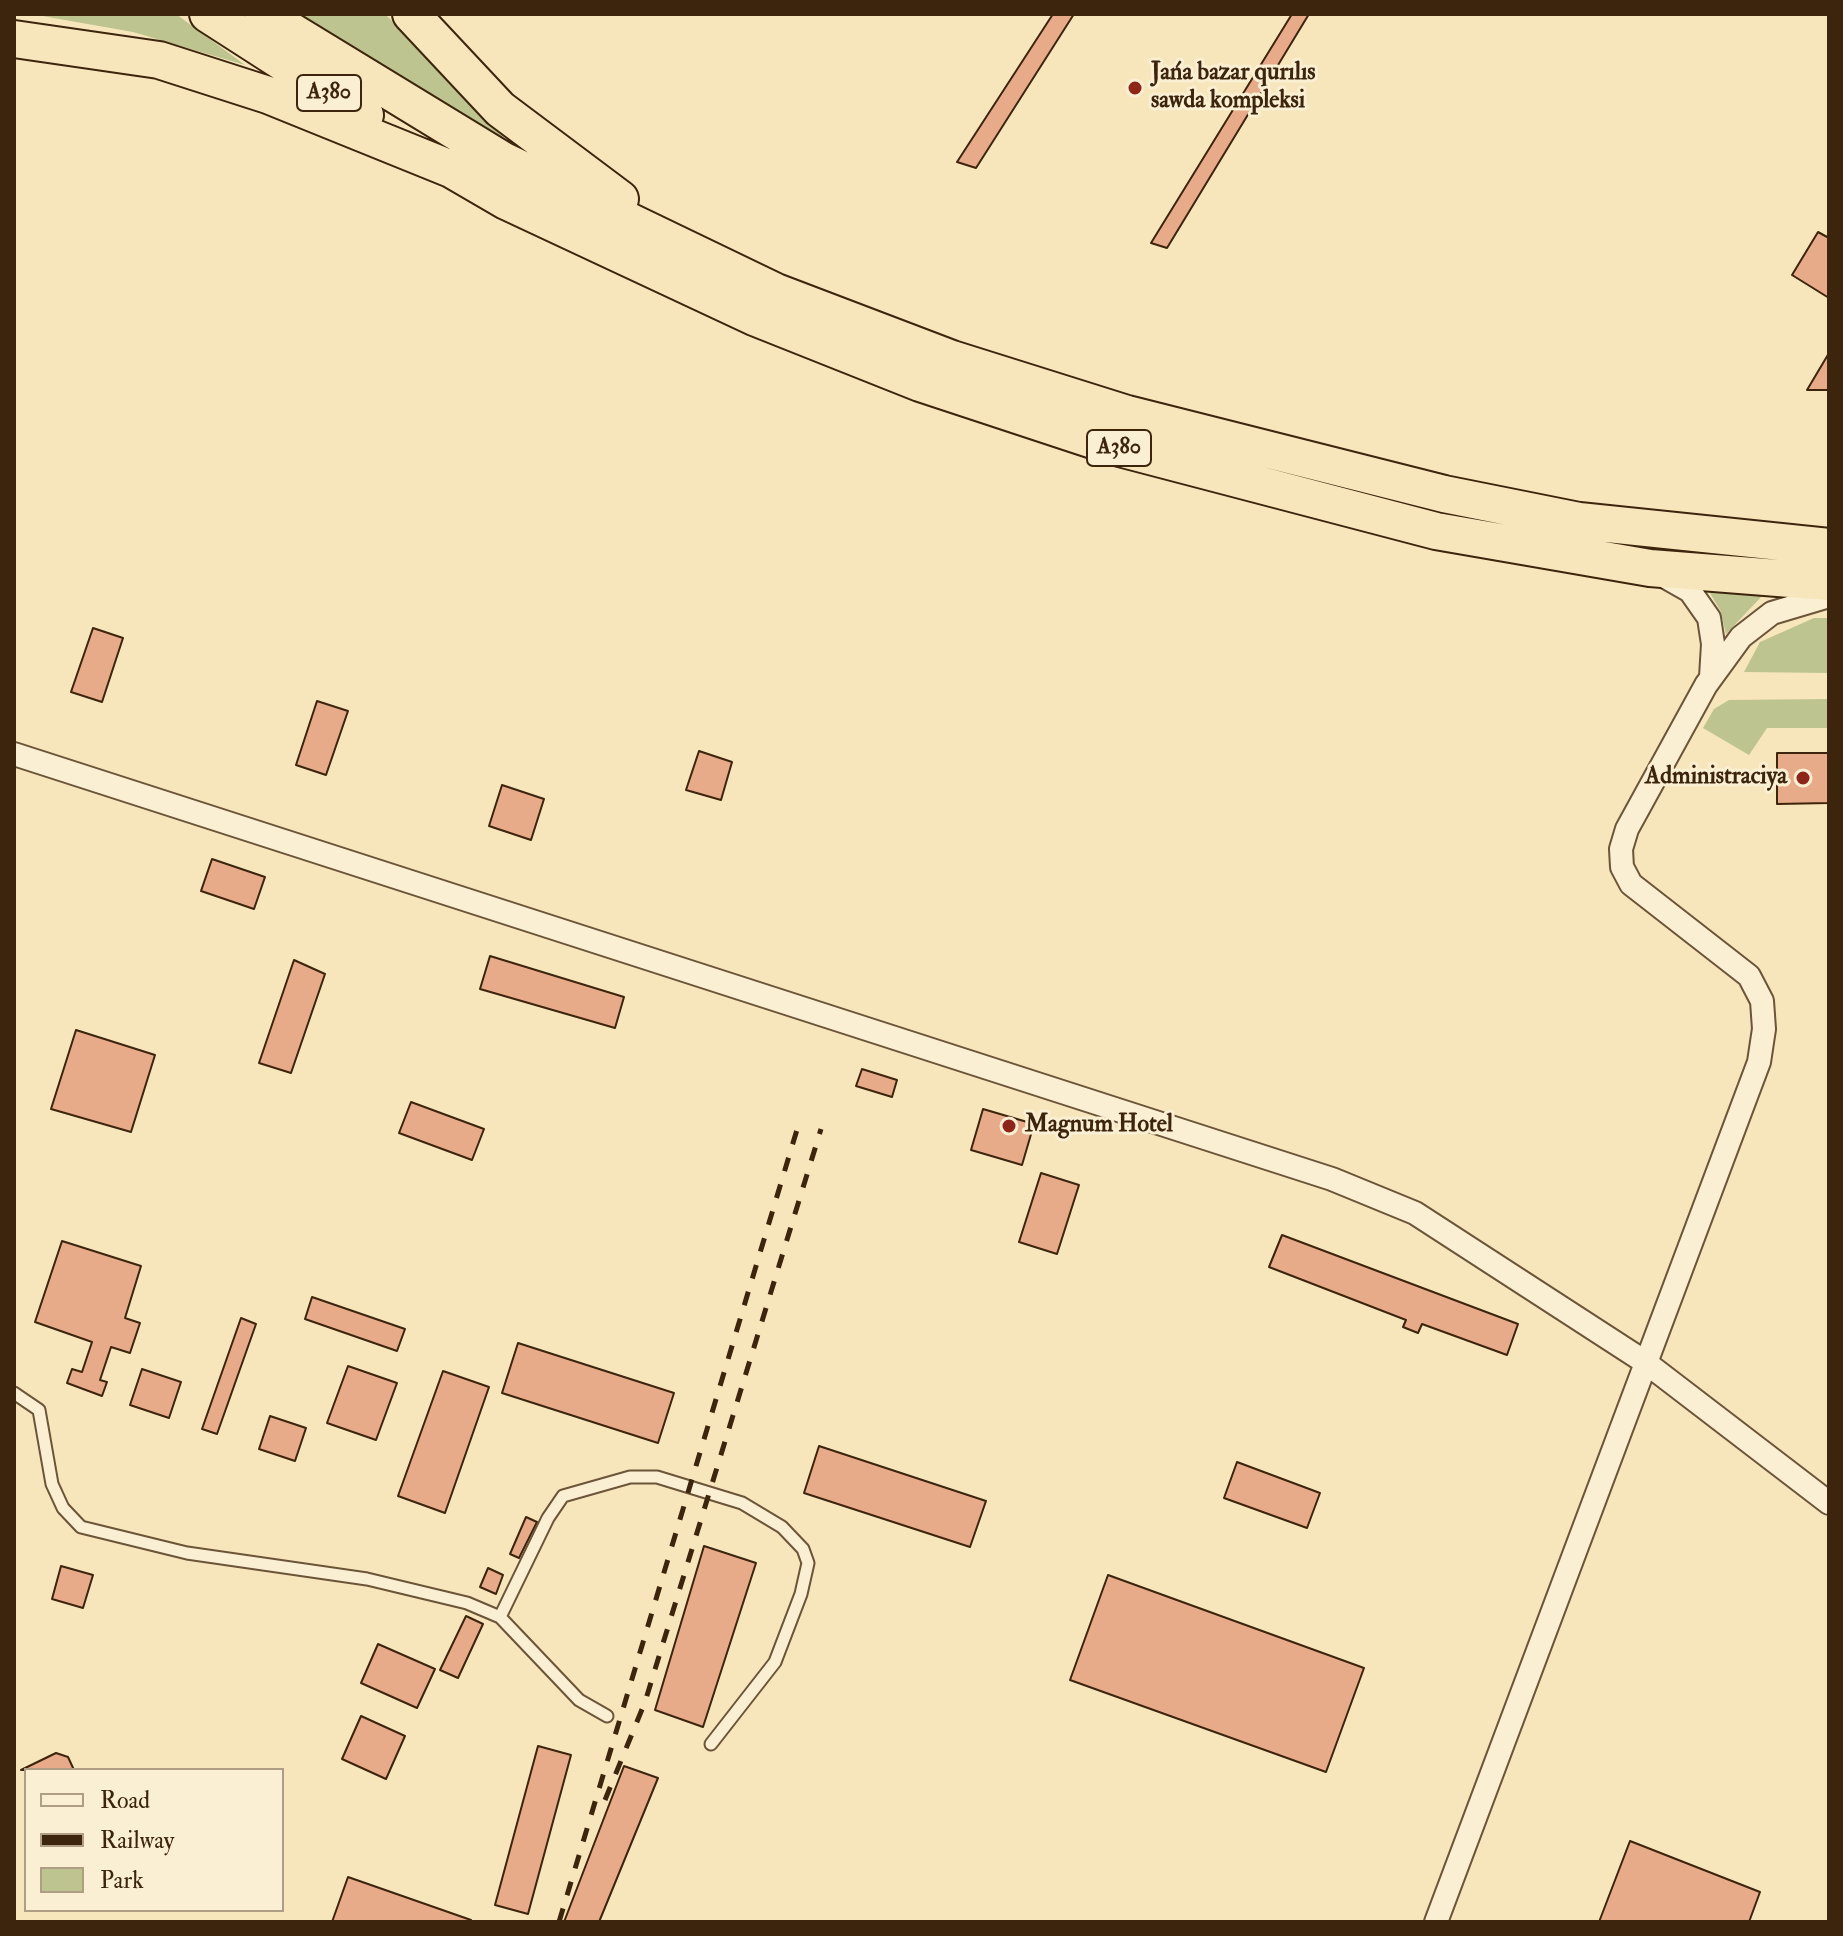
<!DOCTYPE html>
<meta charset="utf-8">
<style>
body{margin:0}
#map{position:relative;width:1843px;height:1936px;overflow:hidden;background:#f7e6bb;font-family:"IM FELL Double Pica",serif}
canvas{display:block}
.frame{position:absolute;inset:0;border:16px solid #3c240d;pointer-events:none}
.legend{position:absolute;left:24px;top:1768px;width:260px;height:144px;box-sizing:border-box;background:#faefd3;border:2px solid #ae9e84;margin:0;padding:10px 14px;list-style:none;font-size:24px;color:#3c240d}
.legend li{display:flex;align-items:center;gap:16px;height:40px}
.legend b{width:40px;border:2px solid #ae9e84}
</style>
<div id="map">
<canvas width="1843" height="1936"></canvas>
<div class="frame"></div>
<ul class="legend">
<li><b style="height:10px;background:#faefd3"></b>Road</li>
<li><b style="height:10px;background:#3c240d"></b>Railway</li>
<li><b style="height:22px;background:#bec48f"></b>Park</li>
</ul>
</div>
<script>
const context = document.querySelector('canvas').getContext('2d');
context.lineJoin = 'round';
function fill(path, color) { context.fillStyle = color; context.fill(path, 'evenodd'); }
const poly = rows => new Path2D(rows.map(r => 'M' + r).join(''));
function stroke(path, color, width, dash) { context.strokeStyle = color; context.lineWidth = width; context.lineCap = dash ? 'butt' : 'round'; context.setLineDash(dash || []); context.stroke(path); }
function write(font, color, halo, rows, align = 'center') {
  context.font = font + ' "IM FELL Double Pica",serif'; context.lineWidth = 6; context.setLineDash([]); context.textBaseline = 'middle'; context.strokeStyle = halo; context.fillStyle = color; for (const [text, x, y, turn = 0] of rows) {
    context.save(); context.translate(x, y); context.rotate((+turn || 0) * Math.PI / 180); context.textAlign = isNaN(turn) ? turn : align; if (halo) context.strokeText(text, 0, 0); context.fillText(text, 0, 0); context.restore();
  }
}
fill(poly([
 [31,14,176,14,245,65,133,32],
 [295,14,385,14,500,127,504,136,495,141],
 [1707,588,1763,595,1726,634,1720,610],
 [1814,618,1829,618,1829,673,1744,672,1760,642],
 [1829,699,1829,728,1767,728,1749,755,1703,728,1714,709,1729,700]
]), '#bec48f');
const building = poly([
 [1053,14,1074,14,976,168,957,162,1053,14],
 [1292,14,1309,14,1167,248,1151,243,1292,14],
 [1818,232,1829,238,1829,298,1792,275,1818,232],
 [1829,353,1829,390,1807,390,1829,353],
 [93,628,123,638,102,702,71,692,93,628],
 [317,701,348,711,326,775,296,765,317,701],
 [699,751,732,762,721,800,686,790,699,751],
 [1777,753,1829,753,1829,803,1777,804,1777,753],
 [502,785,544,799,531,840,489,826,502,785],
 [212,859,265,877,254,909,201,891,212,859],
 [490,956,624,997,615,1028,480,989,490,956],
 [294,960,325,974,291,1073,259,1063,294,960],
 [76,1030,155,1055,131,1132,51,1109,76,1030],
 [862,1069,897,1080,892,1097,856,1086,862,1069],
 [411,1102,484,1129,472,1160,399,1133,411,1102],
 [983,1109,1034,1124,1022,1165,971,1150,983,1109],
 [1041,1173,1079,1185,1057,1254,1019,1242,1041,1173],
 [1282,1235,1518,1324,1507,1355,1422,1324,1418,1333,1403,1327,1406,1320,1269,1267,1282,1235],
 [62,1241,141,1266,125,1318,140,1323,130,1353,111,1347,100,1380,107,1382,102,1396,67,1383,72,1369,82,1372,92,1342,35,1322,62,1241],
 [312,1297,405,1329,397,1351,305,1319,312,1297],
 [241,1318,256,1324,217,1434,202,1429,241,1318],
 [518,1343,674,1393,658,1443,502,1393,518,1343],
 [348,1366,397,1383,376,1440,327,1423,348,1366],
 [142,1369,181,1382,169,1418,130,1405,142,1369],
 [443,1371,489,1387,445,1513,398,1496,443,1371],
 [270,1416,306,1428,295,1461,259,1449,270,1416],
 [819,1446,986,1501,970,1547,804,1493,819,1446],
 [1237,1462,1320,1493,1307,1528,1224,1498,1237,1462],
 [526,1517,537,1522,519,1558,510,1554,526,1517],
 [704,1546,756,1563,703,1727,655,1710,704,1546],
 [61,1566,93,1575,83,1608,52,1599,61,1566],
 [488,1568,503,1575,496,1594,480,1587,488,1568],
 [1108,1575,1364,1668,1326,1772,1070,1680,1108,1575],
 [466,1616,483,1624,458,1678,440,1670,466,1616],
 [378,1644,435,1669,417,1708,361,1683,378,1644],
 [361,1716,405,1736,386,1779,342,1759,361,1716],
 [538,1746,571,1755,528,1914,495,1905,538,1746],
 [56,1753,68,1757,74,1770,21,1770,56,1753],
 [624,1766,658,1778,599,1922,564,1922,624,1766],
 [1630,1841,1760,1892,1749,1922,1599,1922,1630,1841],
 [348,1877,471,1920,471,1922,332,1922,348,1877]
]);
fill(building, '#e8ab8a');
stroke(building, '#3c240d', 2);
const service = poly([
 [14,1393,39,1410,52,1484,63,1508,81,1527,187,1553,367,1579,467,1603,500,1617,579,1700,607,1716],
 [500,1617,548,1518,563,1496,630,1477,657,1477,742,1503,782,1527,803,1549,808,1563,801,1594,775,1662,711,1744]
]);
const minor = poly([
 [1660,574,1690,591,1709,618,1713,644,1711,677],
 [14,754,1332,1179,1415,1213,1645,1362,1829,1503],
 [1436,1922,1759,1062,1764,1029,1762,1001,1749,976,1631,884,1622,867,1621,849,1627,829,1706,685,1741,637,1772,613,1829,596]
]);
const trunk = poly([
 [208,14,365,115],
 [263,14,504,161,776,292,952,359,1127,414,1444,494,1579,521,1829,547],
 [411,14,500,109,620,199],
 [14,39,159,60,268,95,451,169,506,201,754,317,920,383,1108,445,1436,531,1650,568,1829,582]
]);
stroke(service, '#6b5438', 15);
stroke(minor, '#6b5438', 26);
stroke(trunk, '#3c240d', 40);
stroke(service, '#faefd3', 11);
stroke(minor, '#faefd3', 22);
stroke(trunk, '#f7e6bb', 36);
stroke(poly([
 [605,1800,645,1702,821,1129],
 [559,1922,799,1123]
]), '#3c240d', 5, [14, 14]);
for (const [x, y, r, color] of [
 [1135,88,8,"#8f2418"],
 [1803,778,8,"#8f2418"],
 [1009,1126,8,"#8f2418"]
]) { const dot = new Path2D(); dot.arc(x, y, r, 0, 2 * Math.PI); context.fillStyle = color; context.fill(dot); stroke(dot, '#faefd3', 3); }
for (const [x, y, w] of [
 [329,93,64],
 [1119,448,64]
]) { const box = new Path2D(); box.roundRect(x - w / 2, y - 18, w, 36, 6); context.fillStyle = '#faefd3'; context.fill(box); stroke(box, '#3c240d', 2); }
write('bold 22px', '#3c240d', null, [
 ["A380",329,93],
 ["A380",1119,448]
]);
write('bold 24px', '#3c240d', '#faefd3', [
 ["Jańa bazar qurılıs",1151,74],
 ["sawda kompleksi",1151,102],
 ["Administraciya",1787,778,"right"],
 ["Magnum Hotel",1025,1126]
], 'left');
</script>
